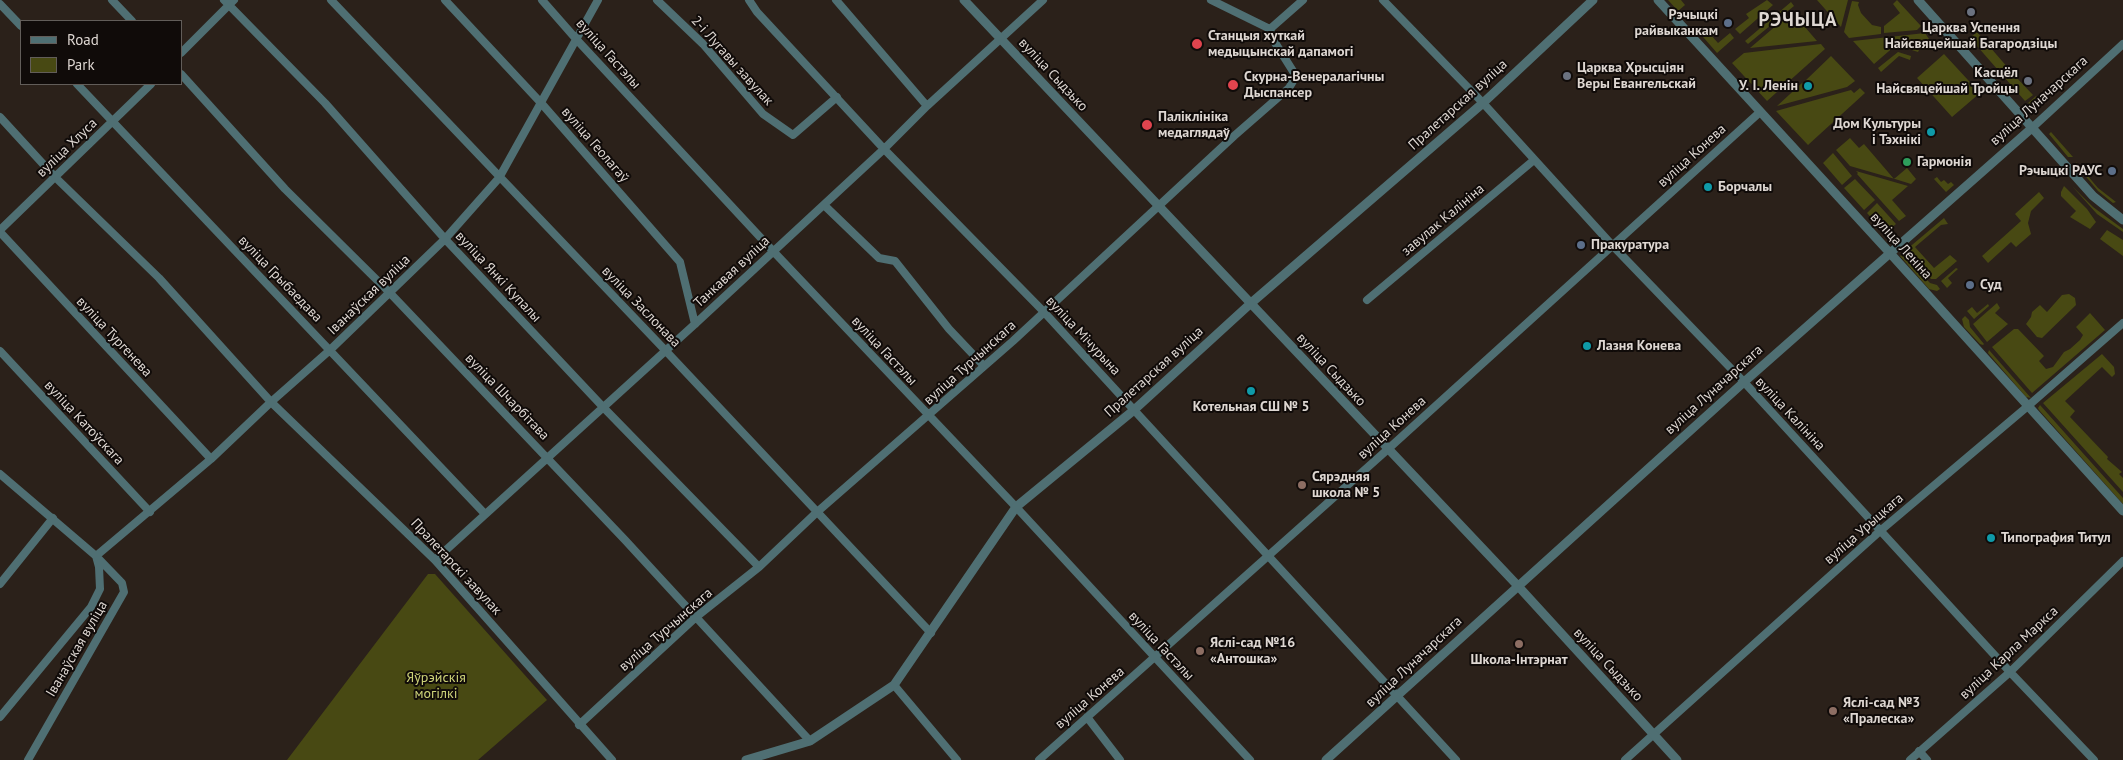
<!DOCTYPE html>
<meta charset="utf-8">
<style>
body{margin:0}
#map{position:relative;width:2123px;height:760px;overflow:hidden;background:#2b211a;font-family:"PT Sans",sans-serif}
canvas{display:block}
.legend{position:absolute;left:20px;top:20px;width:162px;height:65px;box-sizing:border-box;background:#100b09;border:1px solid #625d59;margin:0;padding:6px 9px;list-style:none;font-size:15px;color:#ded7d2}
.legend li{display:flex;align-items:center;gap:10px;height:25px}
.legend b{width:25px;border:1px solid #625d59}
</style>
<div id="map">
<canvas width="2123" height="760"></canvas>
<ul class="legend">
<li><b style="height:6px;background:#4f6f73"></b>Road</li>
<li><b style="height:14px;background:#484913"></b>Park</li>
</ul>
</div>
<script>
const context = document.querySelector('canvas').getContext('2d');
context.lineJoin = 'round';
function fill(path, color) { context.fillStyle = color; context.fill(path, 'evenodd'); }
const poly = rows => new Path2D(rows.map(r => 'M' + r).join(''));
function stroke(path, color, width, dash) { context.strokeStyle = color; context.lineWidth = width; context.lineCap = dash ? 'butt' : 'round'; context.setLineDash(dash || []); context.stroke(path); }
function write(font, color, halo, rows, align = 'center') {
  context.font = font + ' "PT Sans",sans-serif'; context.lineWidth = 4; context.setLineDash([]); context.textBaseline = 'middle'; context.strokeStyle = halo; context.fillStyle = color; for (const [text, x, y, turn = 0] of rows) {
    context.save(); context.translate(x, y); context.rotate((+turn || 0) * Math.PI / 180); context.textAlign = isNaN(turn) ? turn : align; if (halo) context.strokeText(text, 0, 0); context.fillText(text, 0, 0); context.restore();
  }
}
fill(poly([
 [1668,0,1681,0,1685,5,1678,11],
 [1767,0,1773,5,1740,34,1735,29,1749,18,1746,14],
 [1817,0,1848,0,1841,27],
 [1897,0,1921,26,1917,30,1884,33,1884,26,1900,13,1893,4],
 [1852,1,1859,2,1858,5,1861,13,1872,25,1881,27,1881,34,1849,38,1844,32],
 [1791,2,1794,6,1748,44,1745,41],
 [1792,12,1817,41,1750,48],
 [1703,26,1718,43,1730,33,1734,38,1717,53,1697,30],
 [1977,32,2015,76,2033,95,2025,101,1970,38],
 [1925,33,1929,39,1920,48,1918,52,1896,45,1874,64,1853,41],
 [1821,44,1825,49,1767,101,1732,63,1744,53],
 [1898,52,1911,56,1910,60,1899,56,1881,72,1878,68],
 [1944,54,1980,93,1952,117,1917,78],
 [1831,56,1855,81,1847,87,1777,106,1802,83,1809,88,1812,86,1806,80],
 [1860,88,1865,93,1808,145,1776,111,1851,90,1854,93],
 [2036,96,2043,103,2041,107,2034,109,2028,103],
 [2051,132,2073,157,2068,157,2049,134],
 [1850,138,1859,148,1864,144,1894,179,1907,168,1916,179,1911,184,1895,179,1850,166,1836,150],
 [1833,153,1852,176,1842,185,1823,163],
 [2076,162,2098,188,2116,202,2113,203,2098,191,2077,166],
 [1856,171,1908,186,1892,200,1906,216,1899,221,1857,174,1858,173],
 [1937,177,1941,182,1944,180,1948,184,1951,182,1954,185,1946,192,1934,179],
 [1855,179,1875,200,1864,210,1844,188],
 [2064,186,2087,209,2096,222,2090,229,2070,217,2076,211,2061,196,2061,192],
 [2072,186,2093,207,2123,229,2123,232,2097,214],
 [2039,192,2044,198,2031,211,2028,223,2031,234,2016,247,2011,242,1988,263,1982,256,2021,221,2015,214],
 [1877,203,1896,224,1885,233,1867,213],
 [1944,218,1948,224,1941,225,1915,247,1934,268,1950,255,1957,261,1936,279,1931,279,1906,250],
 [2107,230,2123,240,2123,256,2100,239],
 [1903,254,1930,283,1937,285,1940,289,1937,291,1929,289,1900,256],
 [1956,268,1958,269,1948,278,1952,283,1947,288,1941,281],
 [2069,294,2075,298,2076,305,2042,338,2037,337,2026,324,2031,317,2032,312,2040,305,2047,312,2062,295],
 [1997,303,2000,308,1995,313,2008,324,1987,342,1973,324],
 [1988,304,1989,306,1974,319,1967,311,1972,307,1977,313],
 [2090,313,2105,330,2032,393,1992,347,2014,329,2018,329,2044,356,2039,361,2046,369,2053,367,2064,352,2070,349,2080,340,2083,335,2076,327],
 [1965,316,1969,320,1970,327,1984,344,1983,345,1980,344,1964,327,1962,319],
 [1989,350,2031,398,2026,397,1988,353],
 [2102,354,2114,367,2115,374,2112,377,2102,367,2065,401,2075,411,2070,417,2108,457,2107,459,2122,472,2119,474,2123,478,2123,492,2043,403],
 [2040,405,2123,498,2123,504,2039,410,2038,408],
 [428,574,435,574,547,700,478,760,287,760]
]), '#484913');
stroke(poly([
 [112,0,132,21],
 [224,0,325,103,445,239,603,407,759,567],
 [331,0,665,350,931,633],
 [445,0,542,104,680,262,695,324],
 [542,0,577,40,773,251,1016,507,1250,760],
 [657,0,703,44,763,114,793,135,837,97],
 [749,0,757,12,884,149,1044,312,1134,410,1456,760],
 [836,0,927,106],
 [1211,0,1270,29],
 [1383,0,1483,103,1612,245,1744,382,2010,672,2094,760],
 [0,4,21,26],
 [181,53,234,0],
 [181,74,285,189,390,293,625,540,810,741],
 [77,84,485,514],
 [0,117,55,177,159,278,271,402,435,560,612,760],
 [2033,127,2123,44],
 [824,205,879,258,895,261,949,329,984,366],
 [0,230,151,84],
 [0,232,211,459],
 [1367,300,1534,160],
 [0,351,150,512],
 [0,474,96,556,99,567,100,589,91,607,0,717],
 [435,560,695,324,884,149,927,106,1043,0],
 [0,584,53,518],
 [894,685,957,760],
 [1087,717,1120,760],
 [579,725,696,617,759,567,816,513,1013,341,1234,136,1289,88,1296,76,1274,41,1270,29,1303,0],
 [1919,751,1927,760],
 [28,760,124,592,122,583,96,556,211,459,271,402,330,350,445,239,499,178,598,0],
 [1039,760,1387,450,1760,112],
 [1625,760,1880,531,2028,406,2123,323],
 [1910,760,2010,672,2123,561]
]), '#4f6f73', 8);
stroke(poly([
 [964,0,1518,586,1677,760],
 [1658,0,1889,252,2123,511],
 [1918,0,2093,196,2123,220],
 [746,760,810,741,894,685,1016,507,1134,410,1250,304,1483,103,1593,0],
 [1326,760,1744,382,2033,127]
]), '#4f6f73', 9);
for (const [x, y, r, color] of [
 [1971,12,5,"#6b7280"],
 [1728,23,5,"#5c6f8a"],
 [1197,44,6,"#e0444e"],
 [1567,76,5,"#6b7280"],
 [2028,81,5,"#6b7280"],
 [1233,85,6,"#e0444e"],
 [1808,86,5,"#0f9aa8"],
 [1147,125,6,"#e0444e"],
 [1931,132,5,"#0f9aa8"],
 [1907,162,5,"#2e9e5b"],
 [2112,171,5,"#5c6f8a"],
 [1708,187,5,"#0f9aa8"],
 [1581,245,5,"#5c6f8a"],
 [1970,285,5,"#5c6f8a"],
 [1587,346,5,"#0f9aa8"],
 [1251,391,5,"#0f9aa8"],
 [1302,485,5,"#8d6e63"],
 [1991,538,5,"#0f9aa8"],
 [1519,644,5,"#8d6e63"],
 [1200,651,5,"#8d6e63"],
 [1833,711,5,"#8d6e63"]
]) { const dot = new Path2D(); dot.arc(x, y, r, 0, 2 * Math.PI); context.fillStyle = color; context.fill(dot); stroke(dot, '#100b09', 2); }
write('bold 14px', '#ded7d2', '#100b09', [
 ["Рэчыцкі",1718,15,"right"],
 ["райвыканкам",1718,31,"right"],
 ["Царква Успення",1971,28,"center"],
 ["Найсвяцейшай Багародзіцы",1971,44,"center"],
 ["Станцыя хуткай",1208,36],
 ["медыцынскай дапамогі",1208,52],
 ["Царква Хрысціян",1577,68],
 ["Веры Евангельскай",1577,84],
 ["Касцёл",2018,73,"right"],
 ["Найсвяцейшай Тройцы",2018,89,"right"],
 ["Скурна-Венералагічны",1244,77],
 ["Дыспансер",1244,93],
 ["У. І. Ленін",1798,86,"right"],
 ["Паліклініка",1158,117],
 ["медаглядаў",1158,133],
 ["Дом Культуры",1921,124,"right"],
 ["і Тэхнікі",1921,140,"right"],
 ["Гармонія",1917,162],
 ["Рэчыцкі РАУС",2102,171,"right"],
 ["Борчалы",1718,187],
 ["Пракуратура",1591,245],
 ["Суд",1980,285],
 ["Лазня Конева",1597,346],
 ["Котельная СШ № 5",1251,407,"center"],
 ["Сярэдняя",1312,477],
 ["школа № 5",1312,493],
 ["Типография Титул",2001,538],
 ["Яслі-сад №16",1210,643],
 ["«Антошка»",1210,659],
 ["Школа-Інтэрнат",1519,660,"center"],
 ["Яслі-сад №3",1843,703],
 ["«Пралеска»",1843,719]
], 'left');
write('14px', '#ded7d2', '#100b09', [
 ["вуліца Гастэлы",608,54,48],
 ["2-і Лугавы завулак",732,61,48],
 ["вуліца Сыдзько",1053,75,47],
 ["вуліца Луначарскага",2039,101,-42],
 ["Пралетарская вуліца",1458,105,-42],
 ["вуліца Геолагаў",595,145,49],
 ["вуліца Хлуса",67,148,-44],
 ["вуліца Конева",1692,156,-42],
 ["завулак Калініна",1443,220,-40],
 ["вуліца Леніна",1901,246,48],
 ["Танкавая вуліца",732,272,-43],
 ["вуліца Янкі Купалы",498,277,47],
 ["вуліца Грыбаедава",280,279,46],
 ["Іванаўская вуліца",369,295,-44],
 ["вуліца Заслонава",641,307,46],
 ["вуліца Мічурына",1083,336,47],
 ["вуліца Тургенева",114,337,47],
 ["вуліца Гастэлы",884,351,47],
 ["вуліца Турчынскага",970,363,-42],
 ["вуліца Сыдзько",1331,370,47],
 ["Пралетарская вуліца",1154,372,-42],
 ["вуліца Луначарскага",1714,390,-42],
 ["вуліца Шчарбітава",507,397,46],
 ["вуліца Калініна",1790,414,47],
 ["вуліца Катоўскага",84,423,47],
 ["вуліца Конева",1392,428,-42],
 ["вуліца Урыцкага",1864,529,-41],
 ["Пралетарскі завулак",456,567,47],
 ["вуліца Турчынскага",666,630,-41],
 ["вуліца Гастэлы",1161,646,47],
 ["Іванаўская вуліца",77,649,-60],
 ["вуліца Карла Маркса",2009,653,-43],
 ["вуліца Луначарскага",1414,662,-43],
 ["вуліца Сыдзько",1608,665,47],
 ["вуліца Конева",1090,698,-41]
]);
write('14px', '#cdd278', '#100b09', [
 ["Яўрэйскія",436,678],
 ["могілкі",436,694]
]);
context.letterSpacing = '1px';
write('bold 19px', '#ded7d2', '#100b09', [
 ["РЭЧЫЦА",1798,21]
]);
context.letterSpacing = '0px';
</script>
